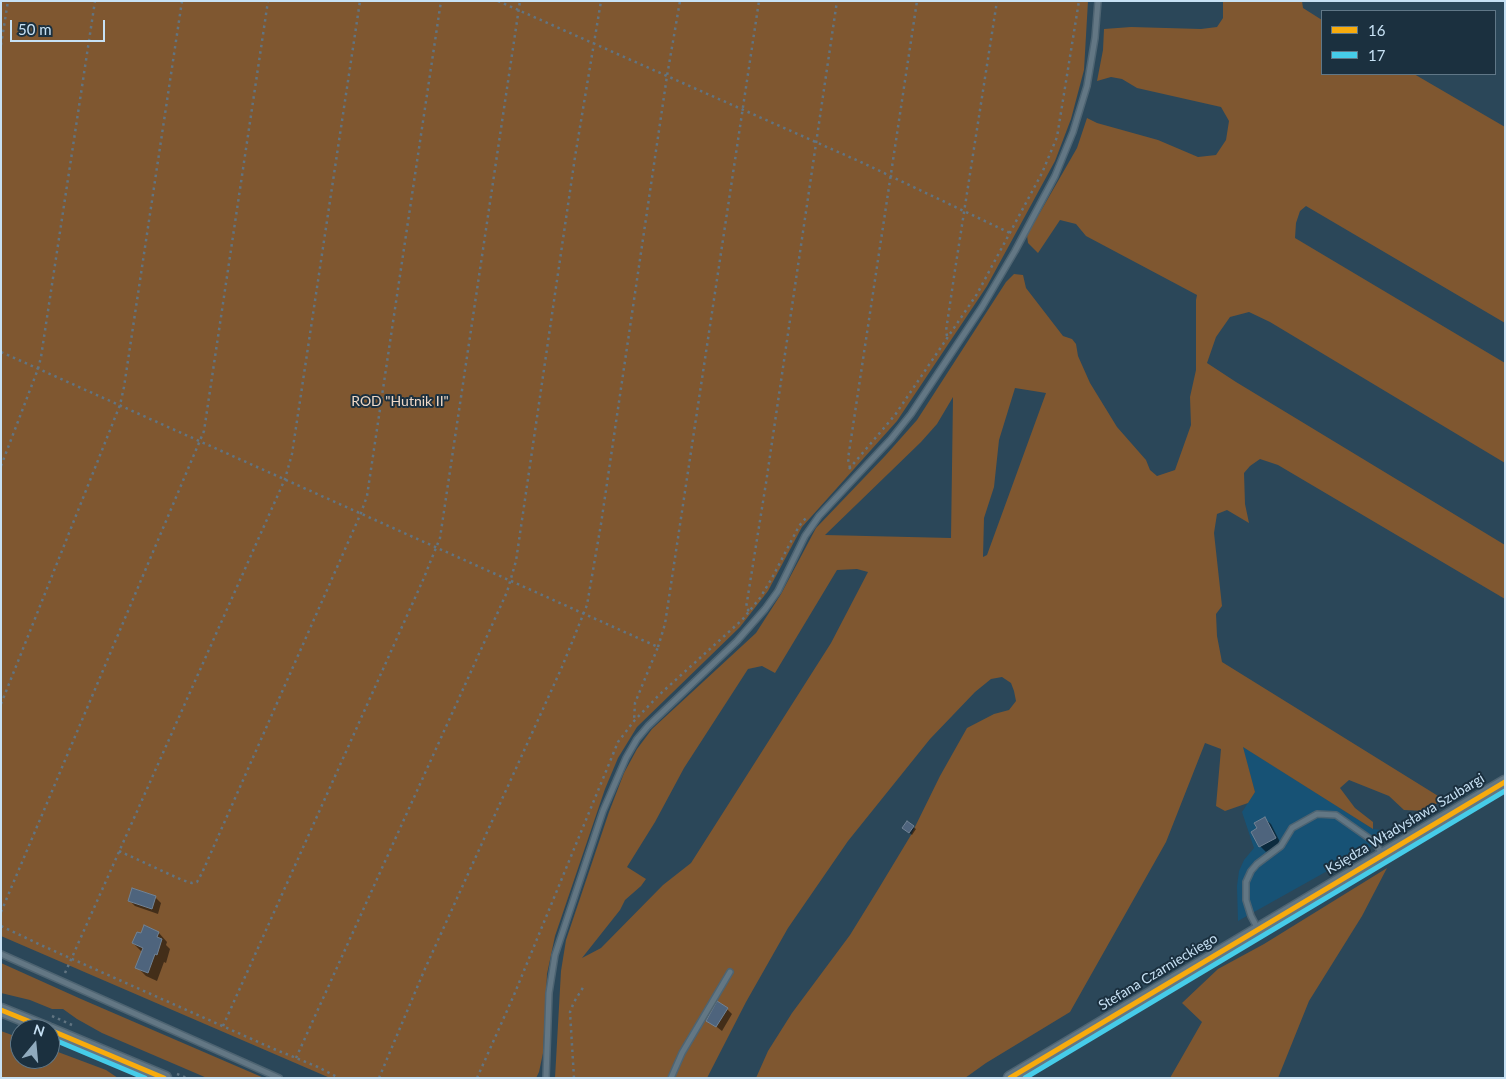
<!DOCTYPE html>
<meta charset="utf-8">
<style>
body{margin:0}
#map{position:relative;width:1506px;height:1079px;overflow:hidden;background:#2b4759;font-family:Lato,sans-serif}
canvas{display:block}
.frame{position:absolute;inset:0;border:2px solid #c7e1f4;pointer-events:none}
.legend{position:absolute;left:1321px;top:10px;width:175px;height:65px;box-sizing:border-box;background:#1b303f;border:1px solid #607787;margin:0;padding:6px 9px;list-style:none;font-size:15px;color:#c7e1f4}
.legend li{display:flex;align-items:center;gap:10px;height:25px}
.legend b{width:25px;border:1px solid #607787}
.north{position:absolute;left:10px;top:1019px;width:50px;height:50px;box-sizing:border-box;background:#1b303f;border:1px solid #607787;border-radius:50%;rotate:17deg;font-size:14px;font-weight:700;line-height:20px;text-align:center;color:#c7e1f4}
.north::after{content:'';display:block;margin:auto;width:18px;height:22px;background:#90abbe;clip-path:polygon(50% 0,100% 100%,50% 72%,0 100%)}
.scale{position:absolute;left:10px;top:20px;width:95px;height:22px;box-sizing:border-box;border:2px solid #c7e1f4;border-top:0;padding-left:6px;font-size:15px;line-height:18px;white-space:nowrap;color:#c7e1f4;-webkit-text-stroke:4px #1b303f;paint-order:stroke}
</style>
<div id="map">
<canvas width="1506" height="1079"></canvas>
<div class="frame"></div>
<ul class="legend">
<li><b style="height:6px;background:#f8ab0d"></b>16</li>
<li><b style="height:6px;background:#46cce9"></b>17</li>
</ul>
<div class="north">N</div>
<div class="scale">50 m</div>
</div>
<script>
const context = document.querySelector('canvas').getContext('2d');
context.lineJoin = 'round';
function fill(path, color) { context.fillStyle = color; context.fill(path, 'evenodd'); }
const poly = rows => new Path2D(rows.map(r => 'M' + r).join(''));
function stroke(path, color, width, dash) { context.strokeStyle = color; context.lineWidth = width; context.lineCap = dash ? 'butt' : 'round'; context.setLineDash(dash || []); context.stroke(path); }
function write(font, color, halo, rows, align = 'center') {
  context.font = font + ' Lato,sans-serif'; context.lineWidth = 4; context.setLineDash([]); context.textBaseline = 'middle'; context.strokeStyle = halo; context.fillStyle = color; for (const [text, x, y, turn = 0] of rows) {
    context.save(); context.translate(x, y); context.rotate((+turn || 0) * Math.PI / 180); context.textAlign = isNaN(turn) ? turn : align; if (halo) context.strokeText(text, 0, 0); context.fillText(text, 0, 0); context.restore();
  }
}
fill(poly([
 [1242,746,1373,829,1397,832,1238,921,1237,886,1239,871,1244,860,1254,848,1242,812,1255,792]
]), '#175275');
fill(poly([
 [1,1,1088,1,1084,70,1071,119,1055,161,987,286,897,421,802,527,768,591,740,627,637,727,618,758,605,789,555,936,547,974,543,1053,539,1072,536,1078,330,1078,1,936],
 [1223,1,1302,1,1303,8,1322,20,1322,74,1414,74,1505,127,1505,323,1306,206,1300,211,1296,223,1295,238,1505,363,1505,463,1270,322,1249,312,1230,317,1216,337,1207,363,1236,382,1505,545,1505,599,1278,465,1260,459,1250,466,1244,473,1245,504,1249,523,1227,510,1217,514,1214,533,1222,606,1216,614,1217,636,1222,662,1443,799,1426,811,1404,810,1389,796,1349,780,1340,788,1355,808,1373,822,1373,829,1243,747,1255,792,1248,803,1225,811,1216,806,1221,749,1205,743,1166,842,1070,1012,986,1063,965,1078,756,1078,768,1051,792,1013,850,935,879,888,911,835,940,776,967,728,994,714,1009,710,1016,701,1014,691,1011,683,1002,677,991,679,975,692,930,739,848,841,788,928,746,1002,707,1078,555,1078,561,971,566,940,609,812,624,773,637,749,652,729,756,633,781,594,816,528,885,456,917,420,1006,282,1014,274,1023,275,1026,288,1063,336,1072,339,1076,344,1078,356,1090,383,1117,427,1146,460,1150,470,1157,476,1175,470,1191,425,1190,397,1196,370,1196,300,1197,295,1086,236,1076,224,1060,220,1038,253,1028,243,1027,235,1077,148,1087,118,1097,123,1158,140,1198,157,1216,155,1226,140,1229,121,1221,107,1137,88,1122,79,1111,77,1097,81,1103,50,1104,29,1131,27,1201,29,1217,27,1223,18],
 [1015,388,1046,393,987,555,983,557,984,518,994,487,999,440],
 [953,397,951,538,825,535,921,442,937,424],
 [857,569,868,572,831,643,691,863,663,885,601,948,582,958,620,910,625,900,641,886,646,879,627,867,655,822,684,768,748,669,762,666,775,673,837,570],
 [1387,868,1362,916,1309,1001,1278,1078,1170,1078,1202,1022,1182,1003,1218,969,1264,944],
 [1,963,81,999,264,1078,207,1078,102,1033,77,1019,63,1009,52,1009,30,1000,1,993],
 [1,1031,20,1038,20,1059,50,1059,50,1049,106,1070,118,1078,1,1078]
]), '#7f5730');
fill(poly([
 [1265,819,1271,824,1281,844,1266,852,1260,846],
 [913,827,916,829,912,835,906,830],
 [133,890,156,898,161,903,158,914,135,906,129,900],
 [159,933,167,942,166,945,170,949,166,963,164,962,157,981,146,976,137,967,143,953,133,943],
 [727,1009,732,1014,722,1031,708,1020]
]), '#0007');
const building = poly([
 [1265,817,1276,838,1259,847,1251,832,1257,828,1254,823,1265,817],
 [907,821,914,826,909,833,902,828,907,821],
 [132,888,156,896,152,909,128,901,132,888],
 [144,925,159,932,157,937,162,939,157,955,155,954,148,973,135,968,143,948,132,943,137,932,141,933,144,925],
 [717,1001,728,1008,716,1027,706,1021,717,1001]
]);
fill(building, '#4e647d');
stroke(building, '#708294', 1);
const service = poly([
 [1258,929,1251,916,1246,900,1246,882,1251,871,1257,864,1281,846,1292,828,1317,814,1336,815,1373,841,1383,854],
 [1,954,279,1078],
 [546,1078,549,993,555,955,603,811,626,758,637,739,648,726,737,641,765,609,778,591,805,536,819,516,891,439,911,414,982,307,1015,251,1055,176,1073,132,1087,86,1095,38,1098,1],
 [671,1078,682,1053,730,972]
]);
const tertiary = poly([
 [1,1010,48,1029],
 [50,1030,165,1078],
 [1010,1078,1505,782]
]);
stroke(service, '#4e6472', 8);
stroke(tertiary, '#4e6472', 15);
stroke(poly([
 [498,1,863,163,1010,233],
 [1,45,8,1],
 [947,336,946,331,955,270,997,1],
 [1,352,658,647,635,703,634,721],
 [1,466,38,369,41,357,95,1],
 [850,468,848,459,917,1],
 [849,469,895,415,977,294,1042,173,1057,137,1079,1],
 [749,611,746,608,766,483,837,1],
 [658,647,665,624,759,1],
 [1,704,120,405,124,387,182,1],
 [119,851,182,880,192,883,197,882,202,873,361,513,367,496,441,1],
 [1,912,204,431,268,1],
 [1,926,43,946,274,1049,318,1067,339,1078],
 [65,973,285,479,292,454,360,1],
 [52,1016,72,1025],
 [223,1026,423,580,440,538,520,1],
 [296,1058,507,592,516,561,575,157,601,1],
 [177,1074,187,1078],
 [379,1078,424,971,562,667,587,605,601,524,667,76,680,1],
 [477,1078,514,995,618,742,634,721,659,695,742,620,760,598,772,578,799,526,806,518],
 [574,1078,570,1012,574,1002,584,986]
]), '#617481', 2.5, [2.5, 4]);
stroke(service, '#637784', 5);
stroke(tertiary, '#637784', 12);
stroke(poly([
 [1,1010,48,1029],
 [50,1030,164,1078],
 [1010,1078,1505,782]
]), '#f8ab0d', 5);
stroke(poly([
 [50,1038,145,1078],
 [1025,1078,1505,791]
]), '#46cce9', 5);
write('14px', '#efd8c6', '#1b303f', [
 ["ROD \"Hutnik II\"",400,401]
]);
write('14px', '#c7e1f4', '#1b303f', [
 ["Księdza Władysława Szubargi",1405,824,-31],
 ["Stefana Czarnieckiego",1158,972,-31]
]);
</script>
